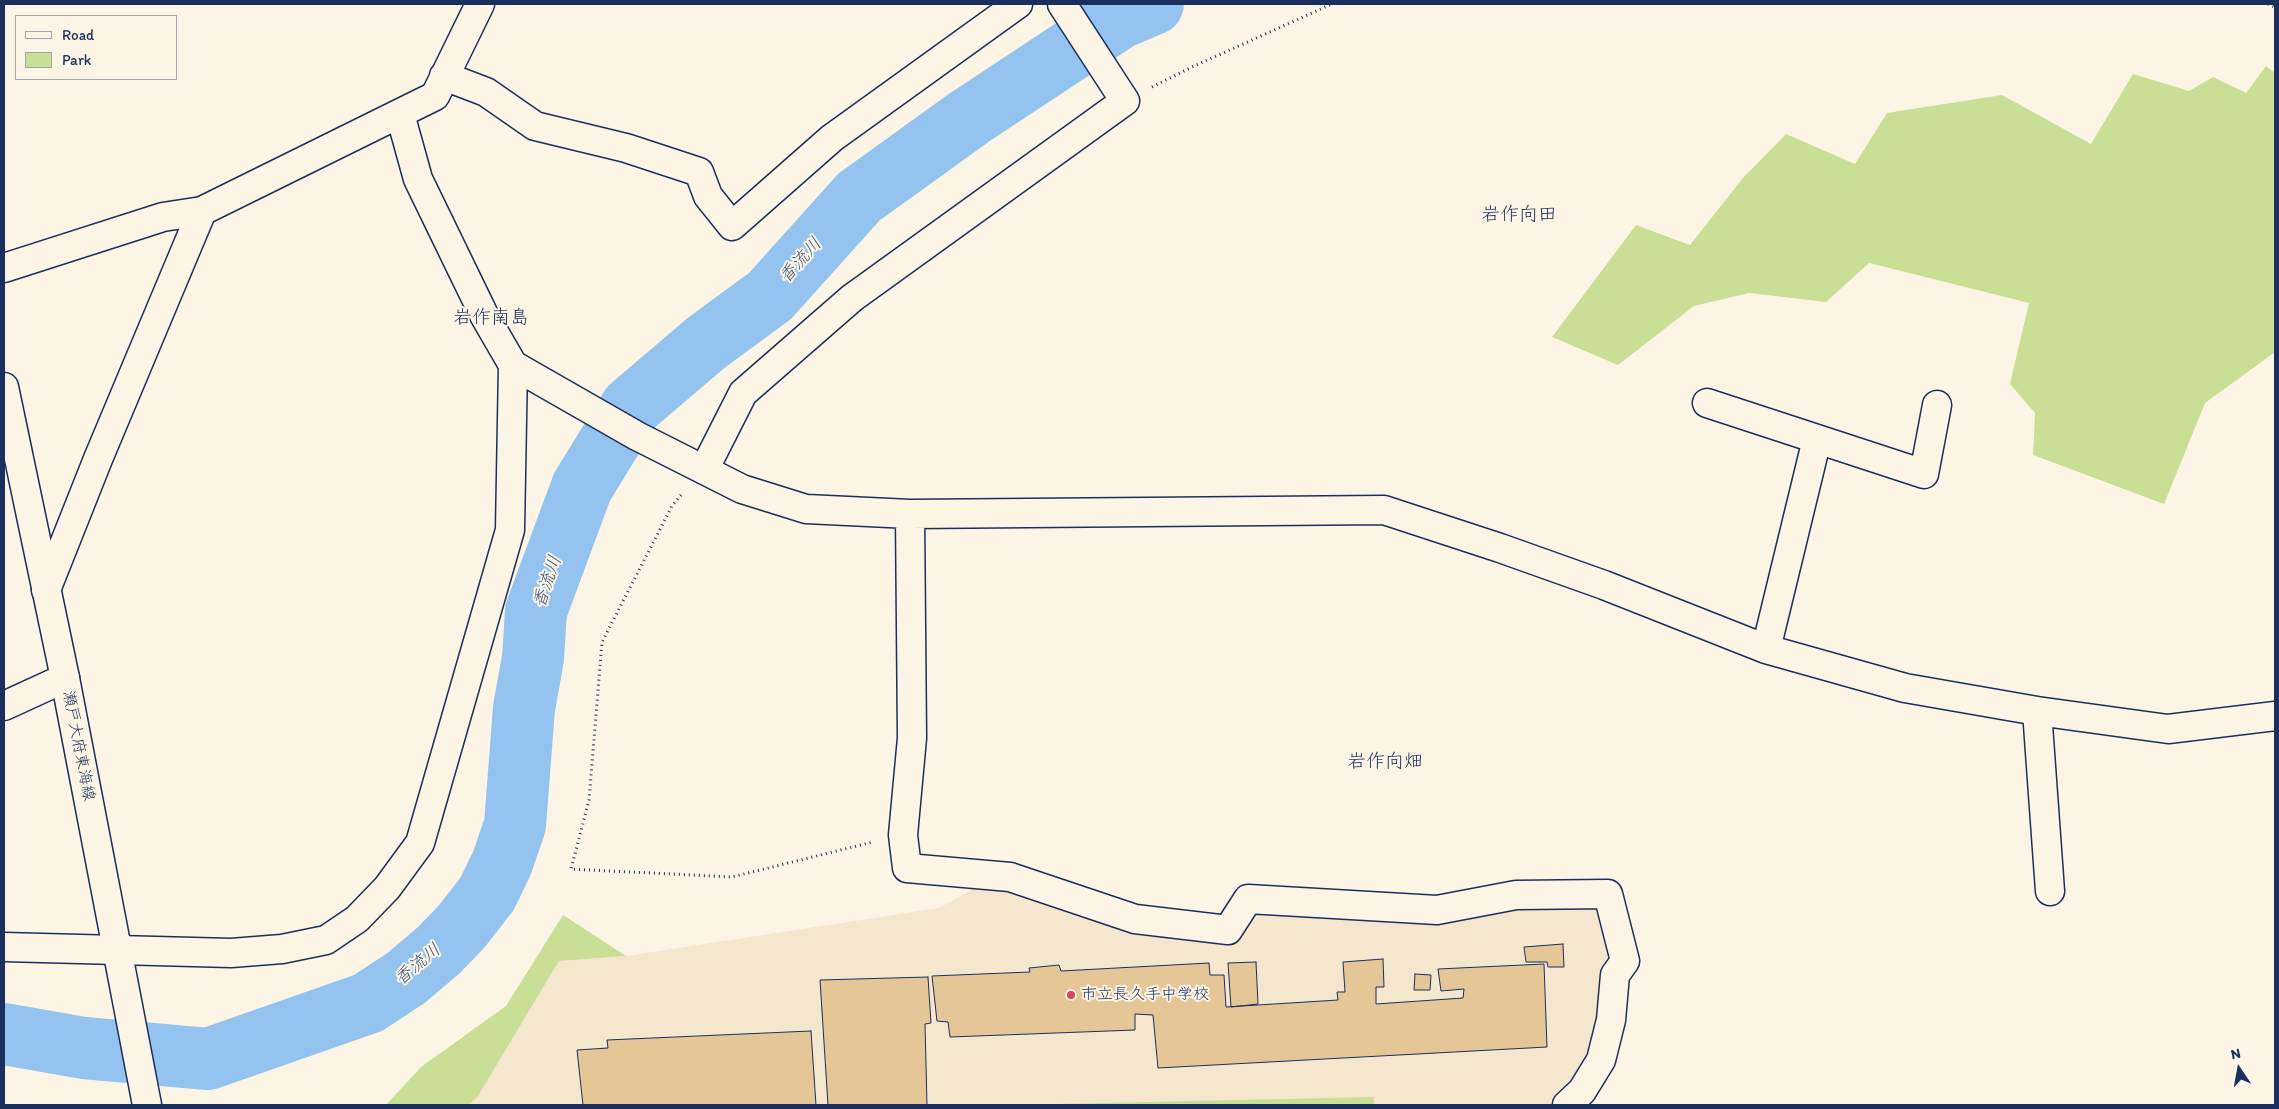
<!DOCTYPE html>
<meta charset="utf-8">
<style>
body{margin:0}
#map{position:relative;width:2279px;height:1109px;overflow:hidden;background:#fcf5e5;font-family:Itim,sans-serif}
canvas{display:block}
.frame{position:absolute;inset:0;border:5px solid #1b2f5e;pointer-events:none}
.legend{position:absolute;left:15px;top:15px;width:162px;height:65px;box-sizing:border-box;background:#fcf5e5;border:1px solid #a2a6af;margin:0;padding:6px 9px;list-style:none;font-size:15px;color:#1b2f5e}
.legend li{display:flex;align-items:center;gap:10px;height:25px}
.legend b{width:25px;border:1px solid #a2a6af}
.north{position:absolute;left:2214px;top:1044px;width:50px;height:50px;-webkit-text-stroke:4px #fcf5e5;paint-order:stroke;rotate:348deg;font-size:14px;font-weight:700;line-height:20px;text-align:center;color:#1b2f5e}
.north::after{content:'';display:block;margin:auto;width:18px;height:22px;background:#1b2f5e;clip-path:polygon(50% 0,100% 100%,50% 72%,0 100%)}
</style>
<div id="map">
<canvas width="2279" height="1109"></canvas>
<div class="frame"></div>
<ul class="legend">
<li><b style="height:6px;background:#fcf5e5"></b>Road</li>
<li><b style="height:14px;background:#c8df95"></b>Park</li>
</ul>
<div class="north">N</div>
</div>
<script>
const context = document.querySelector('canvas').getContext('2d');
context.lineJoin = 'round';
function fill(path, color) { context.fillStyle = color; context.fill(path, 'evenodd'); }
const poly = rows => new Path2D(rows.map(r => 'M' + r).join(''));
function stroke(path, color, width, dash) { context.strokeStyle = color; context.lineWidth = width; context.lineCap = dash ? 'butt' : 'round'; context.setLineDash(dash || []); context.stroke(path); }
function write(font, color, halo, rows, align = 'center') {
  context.font = font + ' Itim,"Klee One",sans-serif'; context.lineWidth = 4; context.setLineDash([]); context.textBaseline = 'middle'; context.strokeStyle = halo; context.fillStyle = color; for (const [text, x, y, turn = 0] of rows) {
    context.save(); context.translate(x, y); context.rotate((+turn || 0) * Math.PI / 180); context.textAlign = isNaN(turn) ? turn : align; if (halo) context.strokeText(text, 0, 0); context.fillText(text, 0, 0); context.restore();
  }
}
fill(poly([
 [981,885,1236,940,1263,910,1511,906,1601,903,1616,958,1602,1023,1582,1072,1551,1105,469,1105,478,1095,559,961,626,956,939,908]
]), '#f5e7ce');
fill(poly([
 [2266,66,2275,73,2275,352,2205,403,2164,504,2033,455,2035,413,2010,384,2029,303,1869,263,1826,302,1749,293,1694,306,1618,365,1552,337,1636,225,1690,245,1743,178,1786,134,1855,164,1887,113,2002,95,2091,144,2133,74,2189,91,2213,77,2246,93],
 [563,915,626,956,559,961,478,1096,469,1105,386,1105,421,1067,506,1006],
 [1374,1097,1374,1105,1009,1105]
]), '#c8df95');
stroke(poly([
 [4,1034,84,1048,208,1059,368,1003,406,978,439,950,462,926,487,894,502,863,515,825,524,708,533,658,536,611,582,487,631,407,706,343,770,296,859,197,970,117,1120,18,1153,4]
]), '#94c3ef', 62);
const building = poly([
 [1563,944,1564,967,1548,967,1547,962,1526,962,1524,947,1563,944],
 [1383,959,1384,987,1376,987,1376,1004,1463,998,1464,989,1441,991,1438,969,1544,964,1547,1047,1158,1068,1153,1015,1135,1014,1135,1030,950,1037,948,1022,937,1021,932,976,1030,972,1029,968,1059,965,1061,971,1209,963,1210,975,1224,975,1226,1007,1338,1000,1337,992,1345,992,1343,962,1383,959],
 [1256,962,1258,1004,1231,1007,1228,963,1256,962],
 [1415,974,1431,975,1430,990,1414,990,1415,974],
 [928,977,931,1023,925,1024,927,1105,828,1105,820,980,928,977],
 [811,1031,816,1105,583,1105,577,1050,608,1048,607,1040,811,1031]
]);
fill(building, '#e4c697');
stroke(building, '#1b2f5e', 1);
const street = poly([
 [444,76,486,92,535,126,626,148,699,172,708,196,732,226,832,138,1018,4],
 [400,114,418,179,484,315,513,365,637,436,742,489,806,509,910,514,1384,510,1500,548,1604,585,1766,649,1905,688,2037,711,2168,729,2275,716],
 [4,268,163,217,202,211,435,96,480,4],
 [1707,403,1924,474,1937,405],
 [704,470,743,393,852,298,1125,101,1062,4],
 [910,514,912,738,903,835,907,868,1010,877,1135,919,1228,930,1248,899,1437,910,1516,895,1608,894,1625,961,1615,975,1611,1020,1601,1060,1582,1091,1567,1105],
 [46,590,98,459,202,211],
 [1766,649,1817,439],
 [4,706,65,678],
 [2037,711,2050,891],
 [4,947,231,953,282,949,326,940,357,919,387,888,420,843,510,530,513,365]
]);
const primary = poly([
 [4,387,65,678,147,1105]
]);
stroke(street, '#1b2f5e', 31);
stroke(primary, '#1b2f5e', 31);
stroke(poly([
 [2268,4,2275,7],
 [1152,87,1192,67,1332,4],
 [681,495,672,506,602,642,589,800,571,869,732,877,873,842]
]), '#1b2f5e', 3, [1, 4]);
stroke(street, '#fcf5e5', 28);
stroke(primary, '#fcf5e5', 28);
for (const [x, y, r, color] of [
 [1071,995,5,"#d1495b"]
]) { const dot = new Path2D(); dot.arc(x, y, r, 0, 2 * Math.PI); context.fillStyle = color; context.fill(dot); stroke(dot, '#fcf5e5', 2); }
write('16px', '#1b2f5e', '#fcf5e5', [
 ["瀬戸大府東海線",78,746,79]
]);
write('16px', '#1b2f5e', '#fcf5e5', [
 ["市立長久手中学校",1081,995]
], 'left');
write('italic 18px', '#395482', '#fcf5e5', [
 ["香流川",801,261,-48],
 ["香流川",548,582,-71],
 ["香流川",418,965,-40]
]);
write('19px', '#1b2f5e', '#fcf5e5', [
 ["岩作向田",1519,215],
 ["岩作南島",491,318],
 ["岩作向畑",1385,762]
]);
</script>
